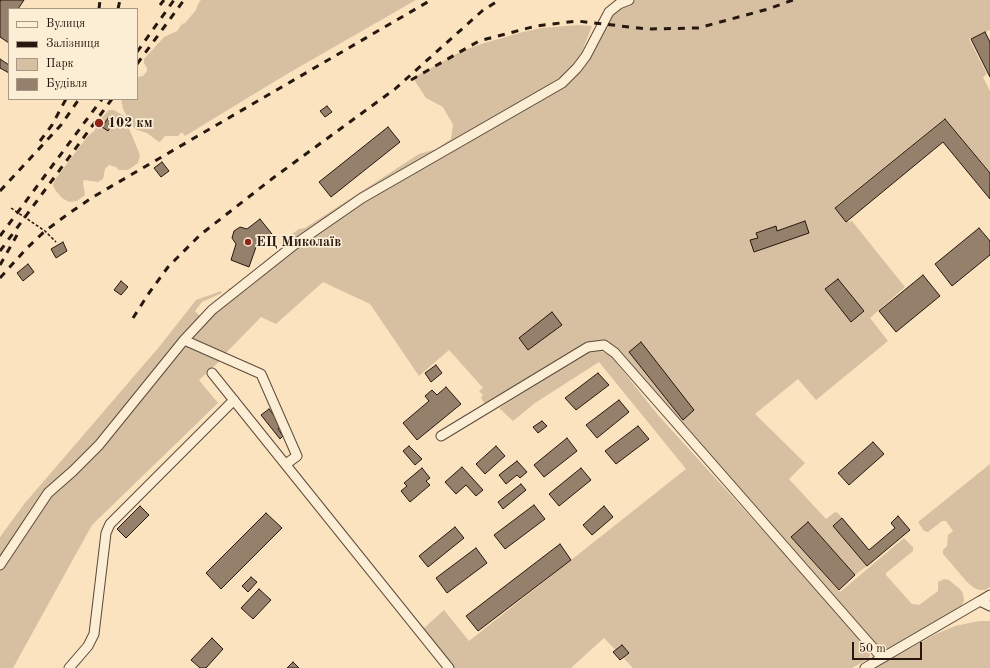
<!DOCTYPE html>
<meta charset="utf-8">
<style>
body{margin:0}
#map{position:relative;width:990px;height:668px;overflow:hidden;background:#fbe3bf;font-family:"Old Standard TT",serif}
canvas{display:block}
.legend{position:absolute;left:8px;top:8px;width:130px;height:92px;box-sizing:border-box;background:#fcedd5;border:1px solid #a69786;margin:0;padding:5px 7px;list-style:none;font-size:12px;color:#26170f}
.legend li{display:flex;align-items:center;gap:8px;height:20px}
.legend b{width:20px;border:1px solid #a69786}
.scale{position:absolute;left:852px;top:642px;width:70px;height:18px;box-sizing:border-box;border:2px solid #26170f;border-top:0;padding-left:5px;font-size:12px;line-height:14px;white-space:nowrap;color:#26170f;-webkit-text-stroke:3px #fcedd5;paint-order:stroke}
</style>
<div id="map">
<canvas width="990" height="668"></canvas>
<ul class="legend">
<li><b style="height:5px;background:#fcedd5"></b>Вулиця</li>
<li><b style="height:5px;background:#26170f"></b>Залізниця</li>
<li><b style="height:11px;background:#d7c0a1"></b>Парк</li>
<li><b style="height:11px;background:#95816b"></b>Будівля</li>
</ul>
<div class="scale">50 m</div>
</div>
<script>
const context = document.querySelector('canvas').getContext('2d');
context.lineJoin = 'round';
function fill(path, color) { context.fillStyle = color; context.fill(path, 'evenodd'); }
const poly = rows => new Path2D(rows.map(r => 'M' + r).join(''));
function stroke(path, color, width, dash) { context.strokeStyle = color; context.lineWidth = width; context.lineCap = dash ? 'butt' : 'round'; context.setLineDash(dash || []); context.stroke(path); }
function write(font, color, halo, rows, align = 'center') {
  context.font = font + ' "Old Standard TT",serif'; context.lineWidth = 3.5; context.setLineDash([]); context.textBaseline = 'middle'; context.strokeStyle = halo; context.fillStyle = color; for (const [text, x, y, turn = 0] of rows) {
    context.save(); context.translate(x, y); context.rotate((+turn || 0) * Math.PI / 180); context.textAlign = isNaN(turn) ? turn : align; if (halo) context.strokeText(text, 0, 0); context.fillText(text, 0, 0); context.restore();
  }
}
fill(poly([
 [201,0,416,0,287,74,185,136,182,132,178,136,165,136,161,141,159,142,147,133,137,130,132,126,123,109,121,99,137,99,137,77,143,76,147,71,147,68,144,63,144,59,164,37,177,31,182,24,185,23,196,10,198,4],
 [629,0,990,0,990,30,969,39,987,74,983,77,990,91,990,172,945,118,835,207,849,222,852,221,905,287,870,318,888,341,816,400,798,379,755,414,805,463,789,479,826,519,835,512,838,513,842,518,833,526,867,566,855,575,808,522,791,537,840,592,904,538,913,547,913,551,886,573,886,575,912,604,919,605,938,591,938,582,944,579,949,580,961,590,963,594,964,600,962,606,890,649,881,648,876,644,616,353,595,345,485,404,481,398,483,395,479,391,483,388,449,350,419,376,370,304,323,282,276,324,261,317,224,355,191,340,190,337,213,311,249,288,296,248,364,201,564,84,606,16],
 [578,25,592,26,579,59,560,79,465,137,361,197,292,245,245,284,233,293,230,292,228,289,242,284,282,248,281,242,299,229,305,228,419,154,436,149,451,139,453,125,443,107,426,98,413,78,462,51,481,44,523,32,541,28],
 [109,110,114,110,124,116,140,155,138,163,128,170,119,170,116,167,109,165,105,169,103,179,98,182,84,180,83,183,85,195,77,201,69,202,62,198,56,191,53,186,54,181,87,137,95,130,97,123],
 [221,291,222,293,202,302,195,311,199,315,200,318,106,432,71,469,0,560,0,537,25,503,159,347,196,300],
 [186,346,190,346,221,360,199,380,218,403,92,525,13,668,0,668,0,570,50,495,183,347],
 [591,350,601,351,611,356,658,415,867,645,870,651,870,656,868,659,852,668,633,668,604,638,571,668,449,668,423,631,424,628,444,610,469,641,686,469,599,362,535,403,513,421,499,408],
 [990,464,990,587,985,590,979,590,974,588,967,582,943,554,943,550,947,546,948,535,953,531,946,521,942,521,928,532,924,531,918,522],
 [979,621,990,621,990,668,875,668,936,634,955,626]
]), '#d7c0a1');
const building = poly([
 [1,0,24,0,18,9,9,9,9,43,0,37,0,2,1,0],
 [985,32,990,42,990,77,971,39,985,32],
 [0,59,9,65,9,73,0,68,0,59],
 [327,106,332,112,325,117,320,111,327,106],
 [108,118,114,122,108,131,102,127,108,118],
 [945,119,990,173,990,199,943,142,846,222,835,208,945,119],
 [388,127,400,142,331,197,319,182,388,127],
 [162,162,169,171,161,177,154,168,162,162],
 [260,219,272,234,256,247,249,267,231,260,236,244,232,238,234,231,240,227,247,229,260,219],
 [805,221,809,233,754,252,750,240,758,238,756,233,776,226,777,231,805,221],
 [979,228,990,241,990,255,952,286,935,264,979,228],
 [63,242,67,251,56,258,51,249,63,242],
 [28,264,34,272,23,281,17,273,28,264],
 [923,275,940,296,896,332,879,311,923,275],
 [838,279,864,311,851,322,825,289,838,279],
 [121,281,128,287,121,295,114,290,121,281],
 [552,312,562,325,528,350,519,338,552,312],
 [641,342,694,410,683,420,629,352,641,342],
 [436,365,442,373,431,382,425,373,436,365],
 [598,373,609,385,576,410,565,398,598,373],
 [446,387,461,404,417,440,403,423,429,401,425,396,432,390,437,395,446,387],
 [619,400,629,412,597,438,586,425,619,400],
 [269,409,282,426,278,429,283,436,280,439,261,415,269,409],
 [542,421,547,426,538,433,533,427,542,421],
 [638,426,649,439,616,464,605,451,638,426],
 [567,438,577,451,544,477,534,465,567,438],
 [873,442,884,454,849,485,838,473,873,442],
 [409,446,422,459,415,465,403,451,409,446],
 [496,446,505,456,485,474,476,464,496,446],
 [517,461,527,472,520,478,517,475,506,484,499,475,517,461],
 [462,467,483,490,476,496,466,485,456,494,445,482,462,467],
 [422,468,430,478,426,481,430,485,410,502,401,491,407,486,404,483,422,468],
 [581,468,591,480,559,506,549,494,581,468],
 [521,484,526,490,503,509,498,502,521,484],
 [534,505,545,519,505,549,494,535,534,505],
 [140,506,149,515,126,538,117,529,140,506],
 [604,506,613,517,592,535,583,525,604,506],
 [266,513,282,528,221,589,206,573,266,513],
 [898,516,910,530,867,566,833,526,842,518,869,550,895,528,891,523,898,516],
 [808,522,855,575,839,590,791,537,808,522],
 [455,527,464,538,428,567,419,556,455,527],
 [560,544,571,560,478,631,466,616,560,544],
 [476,548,487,563,447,593,436,578,476,548],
 [251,577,257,582,248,592,242,586,251,577],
 [259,589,271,600,253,619,241,608,259,589],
 [212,638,223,649,206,668,200,668,191,660,212,638],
 [622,645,629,653,620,660,613,652,622,645],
 [293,662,299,668,287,668,293,662]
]);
fill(building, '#95816b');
stroke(building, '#26170f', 1);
const minor = poly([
 [184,340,261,374,297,456,286,464],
 [212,373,449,668],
 [441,436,588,347,604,345,615,353,882,658],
 [0,565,48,493,73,471,99,445,184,340,212,310,294,245,362,198,562,83,577,68,586,56,609,12,619,4,629,0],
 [980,601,990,595],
 [69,668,88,646,94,634,106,533,110,524,234,400],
 [865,668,980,601,990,606]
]);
stroke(minor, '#5b4a3b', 11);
stroke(poly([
 [11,208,45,231,56,242]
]), '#26170f', 1.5, [3, 2]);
stroke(minor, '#fcedd5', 9);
stroke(poly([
 [160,5,164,0],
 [99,9,100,0],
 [118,9,120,0],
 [137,52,174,0],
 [137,64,184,0],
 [411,80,479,41,536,26,577,21,647,29,698,28,768,9,793,0],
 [40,141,52,125,66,99],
 [0,191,61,125,79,99],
 [0,236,102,99],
 [0,251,112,99],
 [0,265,17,235],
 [0,278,26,249,45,231,68,214,93,197,431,0],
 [133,318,149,293,168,267,200,235,273,178,395,89,482,11,499,0]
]), '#26170f', 3, [7, 7]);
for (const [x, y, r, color] of [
 [99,123,5,"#8f2418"],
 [248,242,4,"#8f2418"]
]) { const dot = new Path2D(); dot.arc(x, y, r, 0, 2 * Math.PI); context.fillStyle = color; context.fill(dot); stroke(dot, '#fcedd5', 1.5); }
write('bold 14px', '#26170f', '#fcedd5', [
 ["102 км",108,123],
 ["ЕЦ Миколаїв",256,242]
], 'left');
</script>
